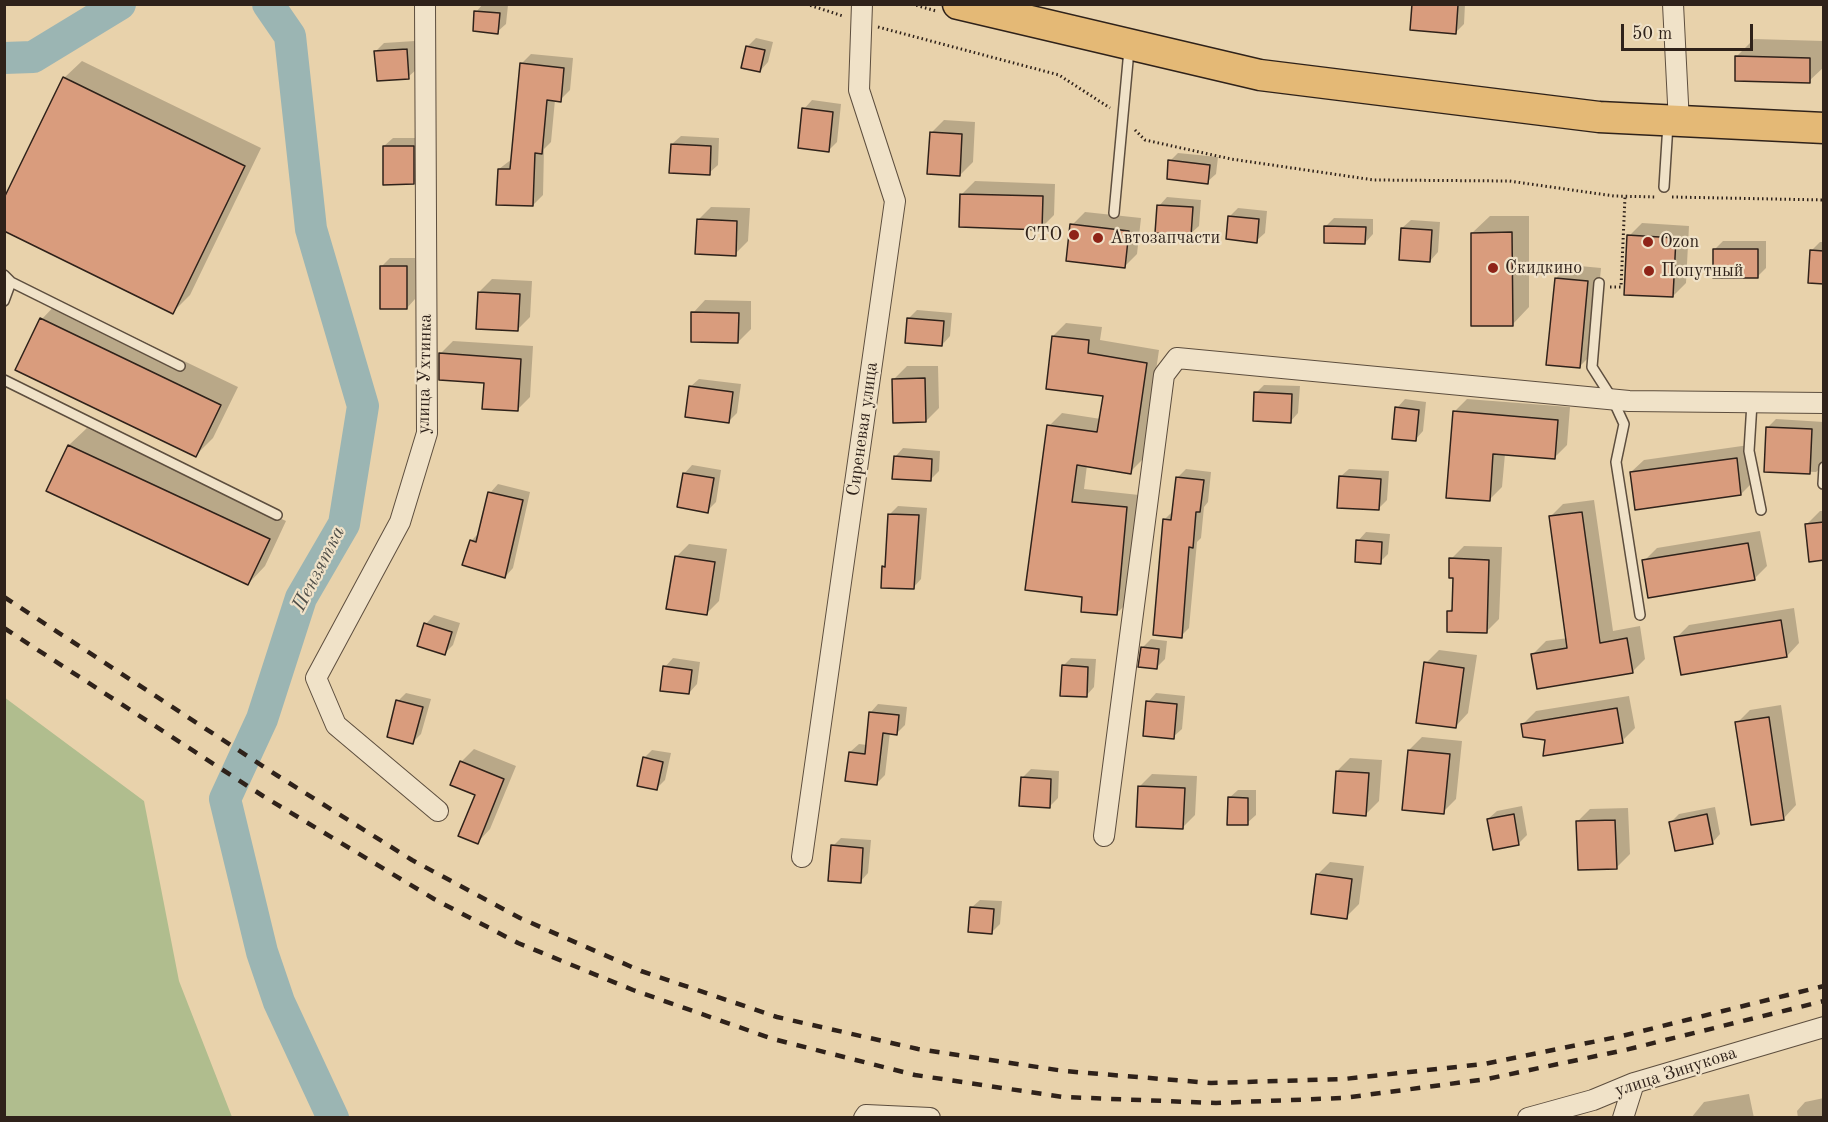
<!DOCTYPE html>
<meta charset="utf-8">
<style>
body{margin:0}
#map{position:relative;width:1828px;height:1122px;overflow:hidden;background:#e8d2ab;font-family:"Old Standard TT",serif}
canvas{display:block}
.frame{position:absolute;inset:0;border:6px solid #2f221a;pointer-events:none}
.scale{position:absolute;left:1621px;top:24px;width:132px;height:27px;box-sizing:border-box;border:3px solid #2f221a;border-top:0;padding-left:8px;font-size:18px;line-height:21px;white-space:nowrap;color:#2f221a;-webkit-text-stroke:4px #f0e2c8;paint-order:stroke}
</style>
<div id="map">
<canvas width="1828" height="1122"></canvas>
<div class="frame"></div>
<div class="scale">50 m</div>
</div>
<script>
const context = document.querySelector('canvas').getContext('2d');
context.lineJoin = 'round';
function fill(path, color) { context.fillStyle = color; context.fill(path, 'evenodd'); }
const poly = rows => new Path2D(rows.map(r => 'M' + r).join(''));
function stroke(path, color, width, dash) { context.strokeStyle = color; context.lineWidth = width; context.lineCap = dash ? 'butt' : 'round'; context.setLineDash(dash || []); context.stroke(path); }
function write(font, color, halo, rows, align = 'center') {
  context.font = font + ' "Old Standard TT",serif'; context.lineWidth = 4.5; context.setLineDash([]); context.textBaseline = 'middle'; context.strokeStyle = halo; context.fillStyle = color; for (const [text, x, y, turn = 0] of rows) {
    context.save(); context.translate(x, y); context.rotate((+turn || 0) * Math.PI / 180); context.textAlign = isNaN(turn) ? turn : align; if (halo) context.strokeText(text, 0, 0); context.fillText(text, 0, 0); context.restore();
  }
}
fill(poly([
 [4,697,144,801,179,981,232,1117,5,1117]
]), '#b0bd8e');
fill(poly([
 [483,4,508,5,506,24,497,32,476,12],
 [1414,4,1465,4,1464,24,1455,33],
 [756,38,773,42,768,62,760,71,748,46],
 [1754,39,1824,41,1824,67,1809,81,1737,56],
 [415,41,417,69,408,77,376,51,384,43],
 [531,54,573,58,570,90,560,100,555,100,551,142,544,149,543,195,533,205,499,169,512,159,521,64],
 [82,61,261,148,190,295,173,312,64,78],
 [812,100,841,104,837,142,829,150,804,109],
 [944,120,975,122,973,162,960,175,931,133],
 [681,136,719,138,718,165,709,173,672,144],
 [393,138,421,138,422,175,413,183,384,146],
 [1178,153,1218,157,1216,174,1207,182,1170,161],
 [975,181,1055,184,1054,215,1041,228,962,194],
 [1167,197,1201,200,1199,226,1190,234,1159,206],
 [711,207,750,208,748,241,735,254,698,220],
 [1238,208,1267,211,1265,233,1256,241,1229,217],
 [1085,212,1141,218,1137,254,1124,267,1072,225],
 [1490,216,1529,216,1529,307,1512,325,1472,233],
 [1334,218,1373,219,1373,234,1365,243,1325,227],
 [1411,220,1440,222,1438,252,1430,261,1402,228],
 [1642,223,1689,226,1686,283,1673,296,1629,236],
 [1723,241,1766,241,1766,268,1758,276,1714,250],
 [1820,242,1824,242,1824,282,1812,250],
 [390,258,415,258,415,299,407,308,382,266],
 [1569,265,1601,268,1593,353,1580,366,1556,278],
 [492,279,532,281,530,317,517,330,479,292],
 [705,300,751,301,751,329,738,342,693,313],
 [59,301,238,387,213,438,196,455,17,369,42,319],
 [917,310,952,313,950,336,942,345,909,318],
 [1066,323,1102,327,1100,340,1159,350,1143,459,1130,472,1087,465,1084,489,1139,495,1129,601,1116,614,1084,596,1049,426,1062,413,1101,419,1105,394,1053,336],
 [453,341,533,346,530,397,517,410,485,381,440,354],
 [907,366,938,366,939,408,926,421,894,379],
 [699,379,741,384,737,413,729,421,690,387],
 [1264,385,1300,386,1298,413,1290,422,1256,393],
 [1405,399,1426,402,1423,431,1415,440,1397,408],
 [1467,399,1570,407,1567,445,1554,458,1505,454,1502,487,1489,500,1454,412],
 [1776,419,1824,422,1824,465,1816,472,1766,470,1767,428],
 [87,428,286,521,265,566,248,584,48,490,69,445],
 [1749,445,1754,481,1741,494,1631,472,1644,460],
 [903,448,940,451,939,471,930,480,895,457],
 [692,465,721,470,716,502,707,511,684,474],
 [1186,469,1211,472,1208,502,1204,507,1201,538,1197,542,1189,628,1181,636,1164,520,1172,512,1177,478],
 [1349,469,1389,471,1387,500,1378,509,1340,477],
 [498,484,530,492,513,568,505,577,471,541,479,533,490,493],
 [1594,500,1613,631,1640,626,1645,659,1632,672,1533,654,1546,641,1568,638,1550,517,1563,504],
 [898,506,927,508,921,579,913,588,884,567,887,564,890,514],
 [1820,511,1824,511,1824,559,1807,524],
 [1760,531,1767,566,1754,579,1644,561,1657,548],
 [1366,532,1390,534,1388,554,1380,562,1358,541],
 [689,544,727,549,719,601,706,614,676,557],
 [1464,546,1502,547,1499,619,1486,632,1449,611,1454,606,1455,577,1451,559],
 [1794,608,1799,643,1787,656,1676,638,1689,625],
 [434,615,460,623,453,645,445,653,419,645,426,624],
 [1151,639,1167,641,1165,659,1156,668,1142,648],
 [1439,650,1477,655,1468,713,1456,726,1426,663],
 [673,658,700,662,697,684,689,693,665,667],
 [1071,658,1096,659,1094,687,1086,696,1063,666],
 [406,693,431,699,421,734,413,742,398,701],
 [1156,693,1185,696,1182,729,1173,737,1148,702],
 [1629,696,1635,728,1622,741,1546,739,1523,724,1536,711],
 [878,704,907,707,905,725,897,733,890,732,885,775,876,784,850,752,859,744,867,745,870,713],
 [1781,705,1796,805,1784,818,1737,723,1750,710],
 [1422,737,1462,741,1456,799,1443,812,1409,750],
 [474,749,516,766,490,829,478,842,477,794,461,762],
 [652,750,671,753,665,780,657,788,644,758],
 [1350,758,1382,760,1379,801,1366,814,1337,771],
 [1031,769,1059,771,1058,798,1049,807,1022,778],
 [1152,774,1197,776,1195,815,1182,828,1139,787],
 [1238,790,1256,790,1256,815,1247,823,1229,798],
 [1522,806,1527,835,1519,843,1488,819,1497,811],
 [1715,807,1720,834,1712,843,1671,822,1679,814],
 [1628,808,1630,854,1617,867,1577,822,1590,809],
 [841,838,871,840,868,873,860,882,833,846],
 [1330,862,1364,866,1359,904,1346,917,1317,875],
 [980,900,1002,901,1000,924,992,932,971,908],
 [1749,1094,1754,1118,1691,1118,1704,1102],
 [1824,1098,1824,1118,1798,1118,1797,1111,1805,1102]
]), '#0003');
stroke(poly([
 [268,4,290,36,311,229,363,406,344,524,301,598,262,719,225,799,262,952,279,1002,333,1118],
 [4,58,33,57,120,4]
]), '#9bb5b3', 32);
const building = poly([
 [1412,4,1458,5,1456,34,1410,30,1412,4],
 [474,11,500,13,498,34,473,31,474,11],
 [746,46,765,50,760,72,741,68,746,46],
 [407,49,409,79,377,81,374,51,407,49],
 [1735,56,1810,58,1810,83,1735,81,1735,56],
 [520,63,564,68,561,102,547,100,542,154,535,153,533,206,496,205,498,169,510,169,520,63],
 [63,77,245,166,173,314,4,231,4,198,63,77],
 [802,108,833,112,829,152,798,148,802,108],
 [930,132,962,134,960,176,927,174,930,132],
 [671,144,711,146,710,175,669,173,671,144],
 [383,146,414,146,414,184,383,185,383,146],
 [1168,160,1210,165,1208,184,1167,179,1168,160],
 [960,194,1043,196,1042,230,959,227,960,194],
 [1157,205,1193,207,1191,236,1155,233,1157,205],
 [1228,216,1259,219,1257,243,1226,239,1228,216],
 [697,219,737,221,736,256,695,254,697,219],
 [1070,224,1129,231,1125,268,1066,261,1070,224],
 [1324,226,1366,227,1365,244,1324,243,1324,226],
 [1401,228,1432,230,1430,262,1399,260,1401,228],
 [1512,232,1513,326,1471,326,1471,233,1512,232],
 [1627,235,1676,238,1673,297,1624,295,1627,235],
 [1713,249,1758,249,1758,278,1713,278,1713,249],
 [1810,250,1824,251,1824,284,1808,283,1810,250],
 [380,266,407,266,407,309,380,309,380,266],
 [1555,278,1588,281,1580,368,1546,365,1555,278],
 [478,292,520,294,518,331,476,329,478,292],
 [691,312,739,313,738,343,691,342,691,312],
 [40,318,221,405,196,457,15,370,40,318],
 [907,318,944,321,942,346,905,343,907,318],
 [1052,336,1089,340,1088,353,1147,363,1131,474,1077,465,1072,502,1127,507,1117,615,1081,612,1082,597,1025,590,1047,425,1097,432,1103,396,1046,389,1052,336],
 [439,353,521,359,518,411,482,409,484,383,439,380,439,353],
 [925,378,926,422,893,423,892,379,925,378],
 [689,386,733,392,729,423,685,417,689,386],
 [1254,392,1292,394,1291,423,1253,421,1254,392],
 [1395,407,1419,410,1416,441,1392,439,1395,407],
 [1453,411,1558,420,1555,459,1493,454,1490,501,1446,498,1453,411],
 [1766,427,1812,429,1810,474,1764,472,1766,427],
 [68,445,270,539,248,585,46,491,68,445],
 [894,456,932,459,931,481,892,479,894,456],
 [1737,458,1741,495,1635,510,1630,472,1737,458],
 [683,473,714,478,708,513,677,507,683,473],
 [1339,476,1381,479,1379,510,1337,508,1339,476],
 [1176,477,1204,480,1200,512,1196,512,1193,548,1189,547,1182,638,1153,635,1163,519,1171,520,1176,477],
 [488,492,523,500,505,578,462,565,470,540,476,542,488,492],
 [1582,512,1600,643,1627,638,1633,673,1537,689,1531,654,1567,648,1549,516,1582,512],
 [888,514,919,515,914,589,881,588,882,566,885,567,888,514],
 [1824,522,1824,560,1809,562,1805,524,1824,522],
 [1356,540,1382,542,1381,564,1355,562,1356,540],
 [1748,543,1755,580,1648,598,1642,560,1748,543],
 [675,556,715,562,707,615,666,609,675,556],
 [1449,558,1489,560,1487,633,1447,632,1447,611,1452,611,1453,578,1449,578,1449,558],
 [1781,620,1787,657,1681,675,1674,637,1781,620],
 [424,623,452,632,445,655,417,646,424,623],
 [1141,647,1159,649,1157,669,1138,667,1141,647],
 [1424,662,1464,668,1456,728,1416,723,1424,662],
 [1062,665,1088,667,1087,697,1060,696,1062,665],
 [663,666,692,670,689,694,660,691,663,666],
 [396,700,423,707,413,744,387,737,396,700],
 [1146,701,1177,704,1174,739,1143,736,1146,701],
 [1617,708,1623,743,1543,756,1545,740,1523,737,1521,724,1617,708],
 [869,712,899,715,897,735,883,733,877,785,845,781,849,752,865,754,869,712],
 [1769,717,1784,820,1751,825,1735,722,1769,717],
 [1408,750,1450,754,1444,814,1402,810,1408,750],
 [643,757,663,762,657,790,637,786,643,757],
 [460,761,504,779,478,844,458,836,475,795,450,785,460,761],
 [1336,771,1369,773,1366,816,1333,813,1336,771],
 [1021,777,1051,779,1050,808,1019,806,1021,777],
 [1138,786,1185,788,1183,829,1136,827,1138,786],
 [1228,797,1248,798,1248,825,1227,825,1228,797],
 [1514,814,1519,845,1493,850,1487,819,1514,814],
 [1707,814,1713,844,1675,851,1669,822,1707,814],
 [1615,820,1617,869,1578,870,1576,821,1615,820],
 [831,845,863,848,861,883,828,881,831,845],
 [1316,874,1352,879,1347,919,1311,914,1316,874],
 [970,907,994,909,992,934,968,932,970,907]
]);
fill(building, '#d99c7d');
stroke(building, '#2f221a', 1.5);
const service = poly([
 [1664,187,1668,124],
 [1114,213,1129,50],
 [4,275,11,282,180,366],
 [1599,283,1592,367,1613,400,1624,424,1616,462,1640,615],
 [4,301,11,282],
 [4,380,277,515],
 [1752,403,1749,451,1761,510],
 [1823,484,1824,467]
]);
const minor = poly([
 [425,4,427,433,400,522,316,678,336,725,438,811],
 [1673,4,1679,123],
 [1104,836,1164,375,1177,358,1629,401,1824,403],
 [802,857,895,201,859,90,862,4],
 [864,1118,866,1115,930,1118],
 [1528,1118,1593,1100,1634,1083,1824,1027],
 [1623,1118,1634,1083]
]);
const primary = poly([
 [958,4,1260,75,1599,117,1824,128]
]);
stroke(service, '#5d4e3e', 12);
stroke(minor, '#5d4e3e', 22);
stroke(primary, '#2f221a', 33);
stroke(poly([
 [806,4,843,16],
 [912,4,936,11],
 [878,27,1059,75,1110,108],
 [1135,130,1145,140,1231,159,1374,180,1509,181,1614,196,1657,197],
 [1672,197,1824,200],
 [1610,287,1621,287,1625,197]
]), '#2f221a', 3, [1.5, 3]);
stroke(service, '#f0e2c8', 9);
stroke(minor, '#f0e2c8', 20);
stroke(primary, '#e4b976', 30);
stroke(poly([
 [4,597,278,776,412,860,520,918,641,971,777,1017,918,1049,1064,1071,1211,1083,1344,1079,1484,1064,1622,1036,1824,986],
 [4,628,263,796,434,899,518,943,633,990,773,1039,915,1075,1063,1097,1216,1103,1343,1098,1487,1079,1625,1050,1824,1001]
]), '#2f221a', 4.5, [10, 10]);
for (const [x, y, r, color] of [
 [1074,235,6,"#8f2418"],
 [1098,238,6,"#8f2418"],
 [1648,242,6,"#8f2418"],
 [1493,268,6,"#8f2418"],
 [1649,271,6,"#8f2418"]
]) { const dot = new Path2D(); dot.arc(x, y, r, 0, 2 * Math.PI); context.fillStyle = color; context.fill(dot); stroke(dot, '#f0e2c8', 2); }
write('18px', '#2f221a', '#f0e2c8', [
 ["СТО",1062,235,"right"],
 ["Автозапчасти",1110,238],
 ["Ozon",1660,242],
 ["Скидкино",1505,268],
 ["Попутный",1661,271]
], 'left');
write('18px', '#2f221a', '#f0e2c8', [
 ["улица Ухтинка",425,374,-89],
 ["Сиреневая улица",863,429,-82],
 ["улица Зинукова",1676,1072,-18]
]);
write('italic 20px', '#4f4e48', '#f0e2c8', [
 ["Пензятка",319,569,-63]
]);
</script>
